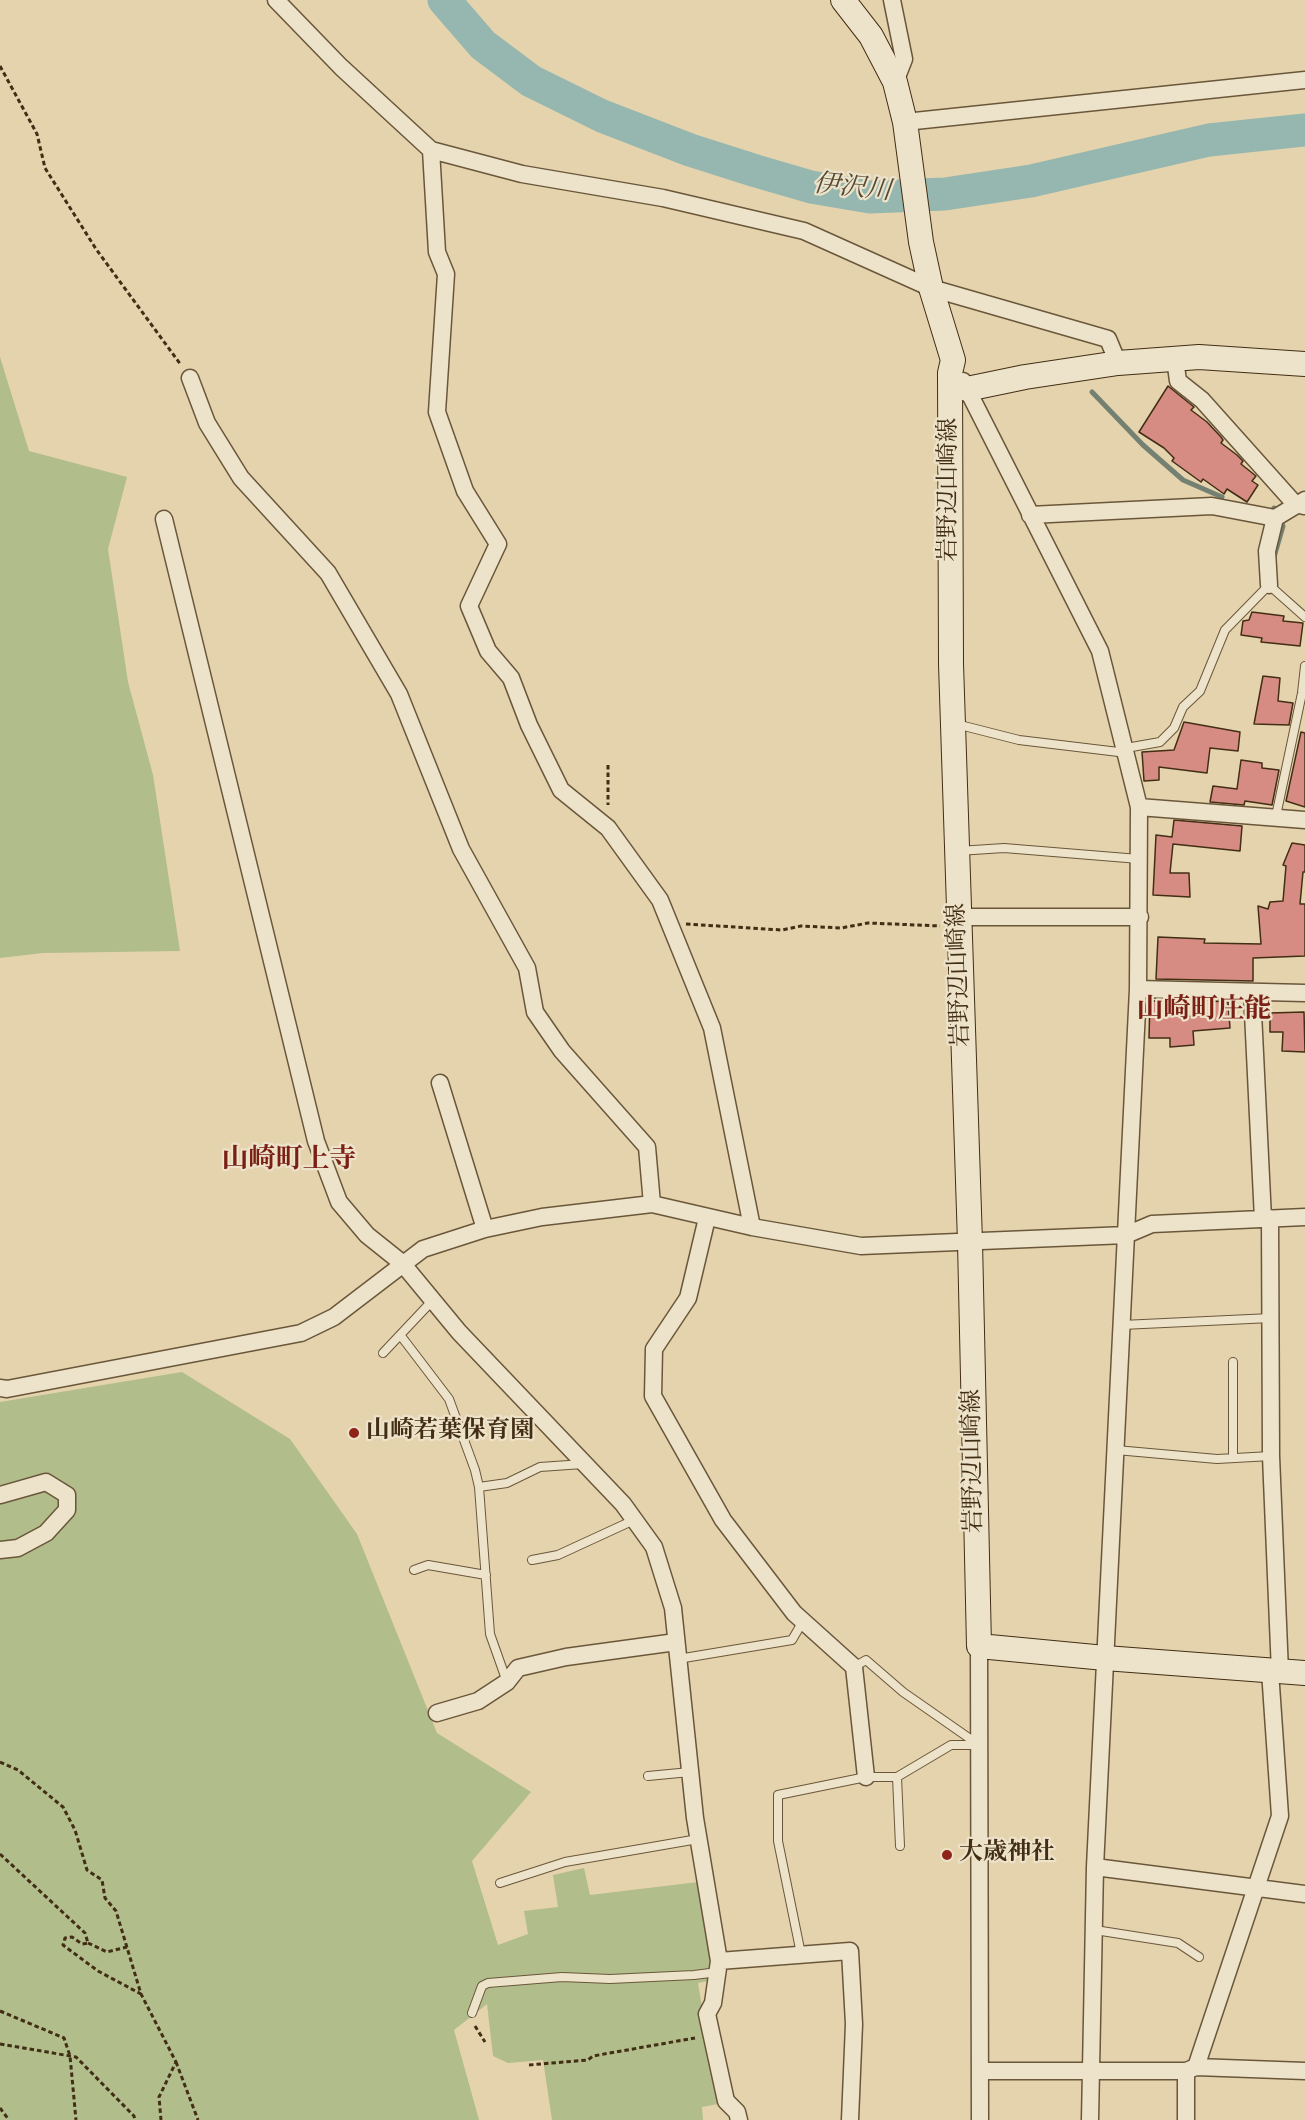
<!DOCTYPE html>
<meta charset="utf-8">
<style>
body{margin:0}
canvas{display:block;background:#e4d3ad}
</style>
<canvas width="1305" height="2120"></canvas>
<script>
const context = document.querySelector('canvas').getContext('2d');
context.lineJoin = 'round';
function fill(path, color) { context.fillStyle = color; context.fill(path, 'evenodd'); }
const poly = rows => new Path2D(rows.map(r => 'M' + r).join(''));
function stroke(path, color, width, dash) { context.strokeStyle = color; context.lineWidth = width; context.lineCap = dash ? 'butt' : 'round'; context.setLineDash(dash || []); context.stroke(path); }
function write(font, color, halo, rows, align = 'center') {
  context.font = font + ' Vollkorn,"Noto Serif JP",serif'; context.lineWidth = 4.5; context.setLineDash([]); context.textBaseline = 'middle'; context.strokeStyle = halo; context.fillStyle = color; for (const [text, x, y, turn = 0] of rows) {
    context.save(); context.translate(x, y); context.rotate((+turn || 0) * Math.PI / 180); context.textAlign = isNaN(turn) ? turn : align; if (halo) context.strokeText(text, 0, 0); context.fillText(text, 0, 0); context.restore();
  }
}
fill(poly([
 [0,357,29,451,127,477,108,549,128,682,153,775,180,951,43,953,0,958],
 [182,1372,290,1439,357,1534,437,1733,531,1792,472,1861,498,1945,528,1934,524,1911,558,1907,553,1875,584,1868,590,1895,698,1882,713,1980,698,1983,718,2104,702,2107,703,2120,552,2120,543,2060,508,2063,493,2056,487,2004,454,2030,479,2120,0,2120,0,1402]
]), '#b1bd8b');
stroke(poly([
 [1092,392,1143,445,1183,480,1222,497],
 [1274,508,1283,526,1274,557]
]), '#748071', 5);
stroke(poly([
 [444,0,483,45,531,81,602,116,690,150,756,171,811,187,870,197,945,194,1031,181,1209,140,1305,130]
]), '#96b7af', 33);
const building = poly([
 [1168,386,1194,407,1191,410,1207,422,1221,437,1223,440,1221,443,1237,455,1243,461,1241,464,1256,476,1252,481,1258,485,1247,502,1227,489,1224,494,1203,479,1201,482,1172,461,1174,458,1164,448,1139,432,1168,386],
 [1252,612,1284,616,1283,621,1303,623,1300,646,1261,642,1262,638,1241,635,1243,621,1249,620,1252,612],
 [1263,676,1280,678,1278,701,1293,703,1289,725,1254,724,1263,676],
 [1184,722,1240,732,1238,751,1210,748,1207,773,1159,767,1159,780,1144,781,1142,752,1174,750,1184,722],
 [1301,732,1305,733,1305,807,1286,801,1301,732],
 [1241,760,1262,763,1262,768,1279,770,1272,805,1245,801,1244,805,1210,802,1213,786,1237,789,1241,760],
 [1174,820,1242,826,1240,851,1173,844,1170,873,1189,873,1190,897,1153,895,1156,835,1172,837,1174,820],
 [1292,843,1305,845,1305,872,1303,872,1300,904,1305,904,1305,956,1253,958,1253,981,1156,979,1158,937,1205,939,1204,943,1261,944,1258,906,1268,909,1270,902,1283,901,1286,866,1283,865,1292,843],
 [1150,1001,1181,1001,1183,1017,1211,1014,1210,1001,1228,1002,1230,1028,1193,1031,1194,1045,1170,1047,1170,1038,1149,1038,1150,1001],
 [1304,1012,1305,1052,1282,1051,1283,1032,1270,1032,1270,1013,1304,1012]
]);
fill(building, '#d78c83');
stroke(building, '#422e14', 1.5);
const lane = poly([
 [956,724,1019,740,1127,753],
 [1126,748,1160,742,1174,728,1183,707,1200,691,1225,630,1269,585,1305,617],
 [1276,816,1302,693,1305,666],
 [958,851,1004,848,1139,859],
 [1122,1325,1271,1318],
 [401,1336,449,1399,475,1470,479,1487,490,1634,507,1682],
 [383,1353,433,1300],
 [1116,1450,1217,1459,1271,1456],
 [1233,1458,1233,1362],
 [479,1487,507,1483,540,1467,583,1464],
 [532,1560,558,1555,634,1520],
 [414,1570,428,1565,486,1575],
 [678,1659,792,1640,803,1621],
 [648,1776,690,1772],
 [897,1777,900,1846],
 [500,1883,565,1862,698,1839],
 [1095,1930,1178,1943,1199,1957],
 [801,1954,778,1841,778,1795,866,1777,897,1777,951,1745,979,1745,903,1692,866,1660,854,1667],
 [472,2013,482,1986,488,1983,562,1977,610,1979,694,1975,718,1972]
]);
const street = poly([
 [276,0,341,67,431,150,522,174,663,198,804,231,931,288,1108,339,1118,363],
 [892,0,904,59,895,82],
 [905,122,1305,80],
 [431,150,437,252,446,274,437,412,465,491,498,544,469,606,488,651,511,678,529,725,561,790,608,828,660,900,712,1028,752,1227],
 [1175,359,1178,381,1202,400,1295,504,1304,506],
 [190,378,207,423,241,478,328,573,399,694,461,849,527,968,535,1012,562,1051,647,1147,652,1204],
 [963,381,1100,651,1139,807,1138,989,1095,1867,1090,2120],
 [1030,515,1212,506,1275,518,1305,500],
 [164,519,316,1141,339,1202,367,1235,402,1263,459,1332,623,1504,654,1547,673,1608,695,1818,719,1961,850,1951,854,2024,850,2120],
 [1269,585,1267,551,1275,518],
 [1139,807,1305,820],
 [959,917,1140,917],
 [1138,989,1305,993],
 [1252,992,1263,1219],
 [440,1083,485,1229],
 [707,1218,688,1298,654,1349,653,1396,723,1520,794,1613,854,1667,866,1777],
 [1270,1218,1271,1456,1280,1672],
 [0,1388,7,1389,301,1333,334,1317,423,1249,485,1229,542,1217,652,1204,752,1227,861,1246,1126,1235,1152,1224,1305,1217],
 [0,1495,46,1482,67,1495,67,1510,46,1533,18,1548,0,1550],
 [979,1646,980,2120],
 [437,1713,478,1701,507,1682,518,1668,566,1657,676,1642],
 [1095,1867,1305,1894],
 [719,1961,713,2003,707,2014,726,2101,737,2112,739,2120],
 [1196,2067,1280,1816,1270,1671],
 [981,2071,1186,2071,1196,2067,1305,2071],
 [1186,2120,1186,2071]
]);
const secondary = poly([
 [843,0,871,36,895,82,905,122,921,242,931,288,953,360,950,373,951,664,970,1242,979,1646,1105,1658,1305,1673],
 [967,389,1025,377,1118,363,1199,357,1305,364]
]);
stroke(lane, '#6a573a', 10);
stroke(street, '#6a573a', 19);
stroke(secondary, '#422e14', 26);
stroke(poly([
 [0,66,37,134,45,168,96,249,181,365],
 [608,765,608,805],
 [686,924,782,930,801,926,841,928,868,923,940,926],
 [0,1762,18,1770,63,1807,75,1830,87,1870,102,1880,105,1898,116,1911,141,1994,176,2062,159,2097,161,2120],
 [0,1854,85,1933,88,1943,82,1944,72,1937,65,1938,63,1945,98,1971,141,1994],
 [88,1943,107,1952,127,1947],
 [0,2011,64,2038,70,2056,76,2120],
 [475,2026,485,2042],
 [0,2044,76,2057,134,2116,135,2120],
 [176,2062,198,2120],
 [529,2065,588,2060,593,2056,695,2038],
 [0,2108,9,2120]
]), '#422e14', 3, [4.5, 3]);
stroke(lane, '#ede2ca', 8);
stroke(street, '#ede2ca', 16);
stroke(secondary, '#ede2ca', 24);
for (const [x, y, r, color] of [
 [354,1433,6,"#8f2418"],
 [947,1855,6,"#8f2418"]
]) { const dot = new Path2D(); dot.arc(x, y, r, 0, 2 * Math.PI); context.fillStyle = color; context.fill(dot); stroke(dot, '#ede2ca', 2); }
write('24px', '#422e14', '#ede2ca', [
 ["岩野辺山崎線",951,490,-90],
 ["岩野辺山崎線",961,975,-92],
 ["岩野辺山崎線",975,1461,-91]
]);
write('bold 24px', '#422e14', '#ede2ca', [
 ["山崎若葉保育園",366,1433],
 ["大歳神社",959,1855]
], 'left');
write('italic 26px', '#534933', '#ede2ca', [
 ["伊沢川",852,190,6]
]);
write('bold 27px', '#7a1f14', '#ede2ca', [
 ["山崎町庄能",1204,1012],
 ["山崎町上寺",289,1162]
]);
</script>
